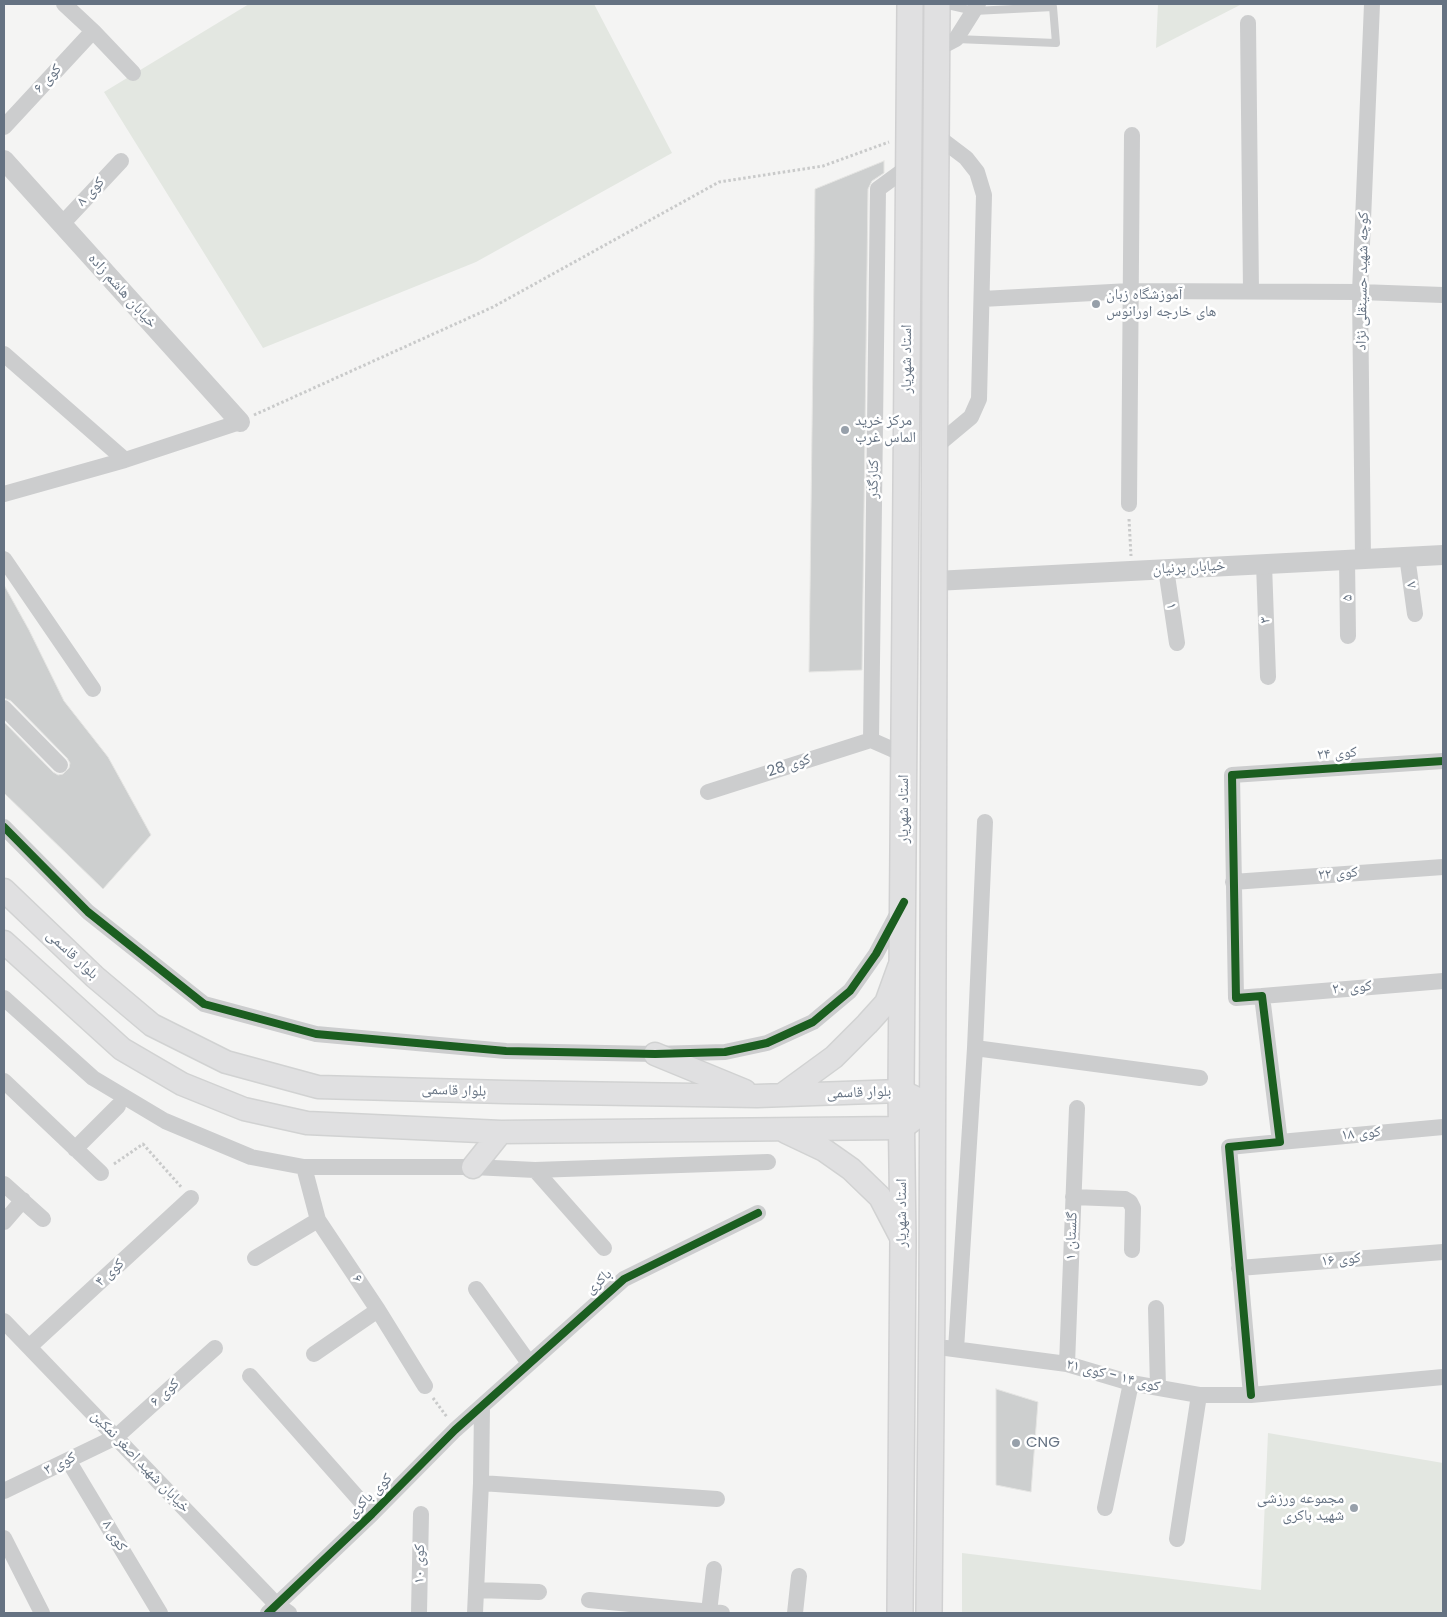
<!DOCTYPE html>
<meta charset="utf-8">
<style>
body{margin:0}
#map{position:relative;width:1447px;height:1617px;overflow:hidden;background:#f4f4f3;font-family:Poppins,sans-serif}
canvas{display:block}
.frame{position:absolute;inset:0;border:5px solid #657282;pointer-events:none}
</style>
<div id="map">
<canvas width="1447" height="1617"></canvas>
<div class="frame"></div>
</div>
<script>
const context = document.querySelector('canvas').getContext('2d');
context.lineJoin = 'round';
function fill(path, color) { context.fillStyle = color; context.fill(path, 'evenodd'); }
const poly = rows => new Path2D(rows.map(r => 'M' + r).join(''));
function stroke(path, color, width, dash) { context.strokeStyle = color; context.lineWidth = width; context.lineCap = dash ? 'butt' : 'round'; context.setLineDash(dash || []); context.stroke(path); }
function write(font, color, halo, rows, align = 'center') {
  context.font = font + ' Poppins,"Noto Naskh Arabic",sans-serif'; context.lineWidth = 5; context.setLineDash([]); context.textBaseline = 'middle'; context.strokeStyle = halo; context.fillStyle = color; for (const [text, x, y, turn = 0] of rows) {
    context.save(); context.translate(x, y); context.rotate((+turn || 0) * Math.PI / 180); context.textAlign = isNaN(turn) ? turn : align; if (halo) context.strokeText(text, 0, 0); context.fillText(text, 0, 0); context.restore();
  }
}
fill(poly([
 [249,4,594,4,672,153,476,262,263,348,104,92],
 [1158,4,1242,4,1156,48],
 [1268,1433,1443,1463,1443,1613,962,1613,962,1553,1261,1590]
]), '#e3e7e1');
const building = poly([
 [884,161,884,173,872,181,868,189,862,670,809,672,815,189,884,161],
 [4,585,29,630,64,701,108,757,151,835,103,889,4,793,4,722,53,772,58,775,63,774,69,768,70,763,67,758,11,701,4,698,4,585],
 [996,1389,1038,1402,1031,1492,996,1485,996,1389]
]);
fill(building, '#cdcfcf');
stroke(building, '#e4e4e2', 1);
const secondary = poly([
 [4,890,95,977,152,1025,226,1062,318,1087,506,1092,757,1096,901,1091,932,1106,902,1128,501,1132,307,1123,244,1109,182,1084,122,1049,4,942],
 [655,1054,745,1091],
 [782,1095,834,1057,867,1024,886,1003,899,967],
 [786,1132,824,1150,851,1169,880,1197,903,1241],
 [473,1167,501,1132]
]);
const primary = poly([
 [900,1613,903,1241,901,1091,910,4],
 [929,1613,932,1301,935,290,937,4]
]);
stroke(secondary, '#d1d2d2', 25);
stroke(primary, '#d0d0d1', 28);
stroke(poly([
 [254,415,493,307,719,182,823,166,889,142],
 [1129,519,1131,556],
 [114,1164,143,1144,182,1188],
 [433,1398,447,1417]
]), '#c9caca', 3, [2.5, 2.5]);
stroke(poly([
 [943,4,974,11,1053,7,1056,43,956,39]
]), '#cccdce', 8);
stroke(poly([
 [64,4,93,31,133,73],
 [1248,23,1251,291],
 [937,49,956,39,978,4],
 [4,127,93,31],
 [62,224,121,161],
 [982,299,1130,291,1360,292,1443,295],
 [4,354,125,460],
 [935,447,971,417,979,399,984,195,977,172,966,158,937,136],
 [4,494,125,460,240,422],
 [1129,504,1132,135],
 [1407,556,1415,614],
 [4,559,93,689],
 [1347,559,1348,636],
 [1363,559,1360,292,1372,4],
 [1264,564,1268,677],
 [1166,569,1177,643],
 [4,708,60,765],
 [905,755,871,740,878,189,908,167],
 [708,792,871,740],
 [4,827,88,912,204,1004,316,1034,506,1051,655,1054,725,1052,767,1043,813,1022,850,991,876,954,900,909],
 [1233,882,1443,867],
 [1262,996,1443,981],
 [4,998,93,1078,165,1121,251,1157,304,1167,473,1167,535,1170,768,1162],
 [975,1048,1200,1078],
 [4,1081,101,1173],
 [1280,1142,1443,1127],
 [75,1149,118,1106],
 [304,1167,318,1220,378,1310,425,1386],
 [535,1170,604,1248],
 [4,1184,43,1219],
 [1073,1197,1125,1199,1130,1202,1133,1208,1132,1250],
 [4,1222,23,1200],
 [255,1258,318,1220],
 [1239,1268,1443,1252],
 [476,1289,529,1363],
 [1156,1308,1158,1388],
 [4,1321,276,1604,289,1613],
 [29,1347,191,1198],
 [946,1348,1067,1364,1131,1383,1199,1395,1251,1395,1443,1377],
 [956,1349,975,1048,985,822],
 [314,1354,378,1310],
 [1067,1364,1077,1108],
 [250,1376,372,1514],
 [1251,1395,1229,1147,1280,1142,1262,996,1236,998,1232,775,1443,761],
 [68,1460,160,1613],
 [481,1483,717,1499],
 [4,1491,116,1437,215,1348],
 [1105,1508,1131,1383],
 [4,1538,42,1613],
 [1177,1539,1199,1395],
 [476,1590,539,1592],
 [589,1600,722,1613],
 [709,1612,714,1569],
 [268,1613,372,1514,455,1430,624,1279,758,1213],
 [419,1613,421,1514],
 [475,1613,481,1483,482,1407],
 [795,1613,799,1576]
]), '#cccdce', 16);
stroke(poly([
 [4,160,240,422],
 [935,581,1443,555]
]), '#cccdce', 20);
stroke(secondary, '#e0e0e1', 22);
stroke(primary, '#e0e0e1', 25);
stroke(poly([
 [4,827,88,912,204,1004,316,1034,506,1051,655,1054,725,1052,767,1043,813,1022,850,991,876,954,904,902],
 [1251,1395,1229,1147,1280,1142,1262,996,1236,998,1232,775,1443,761],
 [268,1613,372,1514,455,1430,624,1279,758,1213]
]), '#1b5e20', 8);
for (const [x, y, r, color] of [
 [1096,304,5,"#97a0aa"],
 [845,430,5,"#97a0aa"],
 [1016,1443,5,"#97a0aa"],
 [1354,1508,5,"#97a0aa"]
]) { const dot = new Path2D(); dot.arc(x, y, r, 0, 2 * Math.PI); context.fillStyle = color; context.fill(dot); stroke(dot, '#fff', 2); }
write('15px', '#657282', '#fff', [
 ["کوی ۶",48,79,-47],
 ["کوی ۸",91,192,-47],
 ["کوچه شهید حسینقلی نژاد",1363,281,-89],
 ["خیابان هاشم زاده",122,291,48],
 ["استاد شهریار",907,359,-90],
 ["کنارگذر",874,479,-89],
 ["خیابان پرنیان",1189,568,-3],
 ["۷",1411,585,82],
 ["۵",1348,598,-91],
 ["۱",1171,606,82],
 ["۳",1266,620,-92],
 ["کوی ۲۴",1337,754,-4],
 ["کوی 28",789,766,-18],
 ["استاد شهریار",904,809,-90],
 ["کوی ۲۲",1338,874,-4],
 ["بلوار قاسمی",72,955,43],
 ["کوی ۲۰",1352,988,-5],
 ["بلوار قاسمی",454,1091,2],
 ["بلوار قاسمی",859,1093,-2],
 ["کوی ۱۸",1361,1134,-5],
 ["استاد شهریار",902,1213,-90],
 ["۱ گلستان",1072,1236,-88],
 ["کوی ۱۶",1341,1260,-5],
 ["کوی ۴",110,1273,-43],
 ["۶",357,1279,57],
 ["باکری",599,1282,-41],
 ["کوی ۱۴ - کوی ۲۱",1113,1376,14],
 ["کوی ۶",165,1393,-42],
 ["خیابان شهید اصغر نمکین",140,1462,46],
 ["کوی ۳",60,1464,-26],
 ["کوی باکری",370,1496,-44],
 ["کوی ۸",114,1536,59],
 ["کوی ۱۰",420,1564,-89]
]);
write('15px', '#657282', '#fff', [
 ["آموزشگاه زبان",1106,295],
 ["های خارجه اورانوس",1106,312],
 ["مرکز خرید",855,421],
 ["الماس غرب",855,438],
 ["CNG",1026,1443],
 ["مجموعه ورزشی",1344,1499,"right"],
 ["شهید باکری",1344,1516,"right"]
], 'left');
</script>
